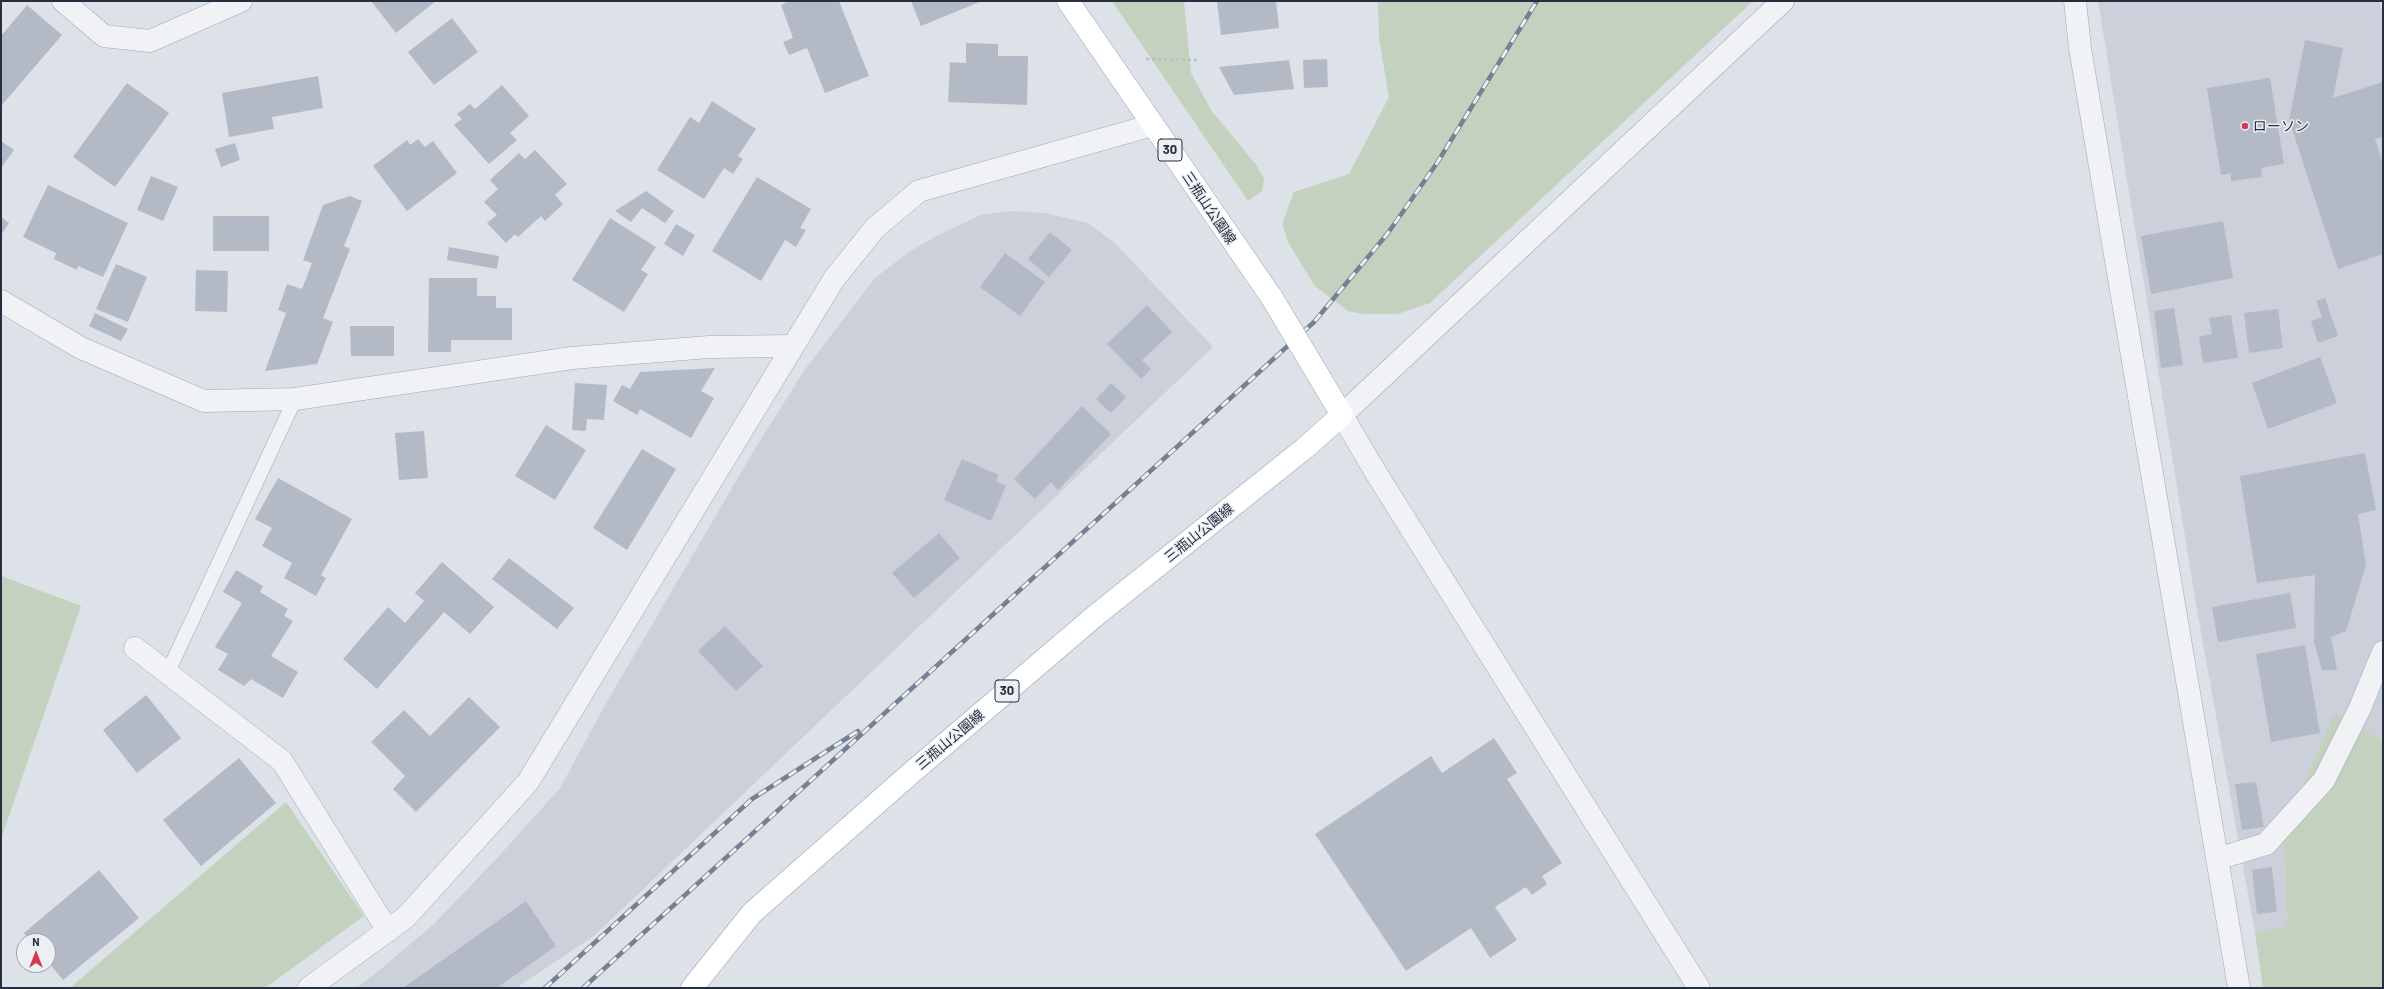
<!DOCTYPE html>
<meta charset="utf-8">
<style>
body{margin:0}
#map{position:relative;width:2384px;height:989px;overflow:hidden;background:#dde1e8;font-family:Barlow,sans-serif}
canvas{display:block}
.frame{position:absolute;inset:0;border:2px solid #262f3f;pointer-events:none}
.north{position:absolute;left:16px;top:933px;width:40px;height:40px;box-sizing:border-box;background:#ecf0f5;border:1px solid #9da3ac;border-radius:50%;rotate:0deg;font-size:11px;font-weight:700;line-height:16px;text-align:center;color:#262f3f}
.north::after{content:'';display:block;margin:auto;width:14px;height:18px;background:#d43a4f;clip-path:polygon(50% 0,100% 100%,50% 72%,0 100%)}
</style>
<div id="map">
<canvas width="2384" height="989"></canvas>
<div class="frame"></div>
<div class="north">N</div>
</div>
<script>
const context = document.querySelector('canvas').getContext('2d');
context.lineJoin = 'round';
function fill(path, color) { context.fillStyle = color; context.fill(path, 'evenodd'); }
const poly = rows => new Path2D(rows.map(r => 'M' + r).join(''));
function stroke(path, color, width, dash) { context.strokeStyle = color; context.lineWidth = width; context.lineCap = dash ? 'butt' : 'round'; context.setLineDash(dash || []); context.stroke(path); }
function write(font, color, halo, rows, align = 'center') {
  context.font = font + ' Barlow,"Noto Sans JP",sans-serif'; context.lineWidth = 3; context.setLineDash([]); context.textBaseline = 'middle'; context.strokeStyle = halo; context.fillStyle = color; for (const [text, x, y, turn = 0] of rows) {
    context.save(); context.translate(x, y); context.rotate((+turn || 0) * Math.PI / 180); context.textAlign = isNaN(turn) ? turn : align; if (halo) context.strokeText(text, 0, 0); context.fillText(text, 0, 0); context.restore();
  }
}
fill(poly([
 [2098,1,2379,1,2383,15,2383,741,2334,715,2283,830,2287,926,2255,933,2197,610],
 [1010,211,1044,213,1088,223,1115,243,1213,347,595,935,516,988,356,988,375,974,434,924,499,856,560,788,605,705,756,447,806,368,875,278,909,252,938,235,981,215]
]), '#cbd0da');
fill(poly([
 [1112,1,1184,1,1191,73,1211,110,1257,166,1264,179,1262,191,1248,201],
 [1378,1,1753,1,1430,303,1398,314,1364,314,1348,311,1315,286,1289,244,1282,224,1294,192,1349,174,1389,97,1379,38],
 [1,576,81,606,1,839],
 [2334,714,2383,741,2383,988,2263,988,2255,933,2287,926,2283,830],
 [286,802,364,916,265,988,70,988]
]), '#c3d2be');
fill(poly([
 [371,1,436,1,396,33],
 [790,1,839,1,869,76,825,93,807,48,789,55,783,42,793,38,781,5],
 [911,1,982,1,921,26],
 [1217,1,1276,1,1279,28,1221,35],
 [27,5,62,35,1,106,1,36],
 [452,18,478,52,434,85,408,52],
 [2305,40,2343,48,2333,98,2383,82,2383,137,2375,139,2383,164,2383,254,2338,269,2289,120],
 [966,43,998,44,998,56,1028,56,1027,105,948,102,950,62,966,63],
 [1327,59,1328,87,1304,88,1303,60],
 [1289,60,1294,89,1234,95,1219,67],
 [318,76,323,108,272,117,274,129,229,137,222,93],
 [2270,78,2284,164,2261,168,2262,177,2231,181,2231,173,2221,175,2207,88],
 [127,83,169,113,115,187,73,157],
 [502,85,529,116,510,133,517,140,489,164,454,125,462,119,457,114,470,104,475,109],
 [712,101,756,129,738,156,743,159,733,174,724,168,704,199,657,170,690,117,699,123],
 [418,139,425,147,433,141,457,173,407,211,373,166,407,140,410,145],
 [1,141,14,150,1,168],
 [235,143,240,160,221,167,215,149],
 [535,150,567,184,555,195,563,204,545,221,541,216,518,237,515,234,506,243,487,223,497,215,484,202,498,189,490,180,519,153,525,159],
 [151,176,178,187,163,221,137,210],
 [757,177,811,209,800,228,806,230,796,247,785,240,761,281,712,251],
 [48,185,128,223,103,277,78,266,77,270,54,259,56,253,23,237],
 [646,191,674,211,665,223,642,208,631,222,615,211],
 [350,196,362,201,344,246,350,249,323,318,333,322,317,364,265,371,286,313,278,310,287,284,302,289,312,263,303,260,323,205],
 [213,216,269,216,269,251,213,251],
 [1,217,9,223,1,235],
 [610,218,656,247,641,270,648,274,624,312,572,280],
 [2223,221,2233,278,2151,294,2141,236],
 [676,224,695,235,683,256,664,244],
 [1050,232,1072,250,1049,277,1028,259],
 [449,247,499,256,497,269,447,260],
 [1005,253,1045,282,1020,316,980,287],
 [116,264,147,277,128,322,96,309],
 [196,270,228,271,227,312,195,311],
 [429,278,477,278,477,296,496,296,496,308,512,308,512,340,451,340,451,352,428,352],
 [2325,298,2338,336,2318,343,2311,321,2322,317,2316,301],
 [1147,305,1172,332,1142,360,1151,369,1141,379,1107,344],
 [2174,308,2183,365,2161,368,2154,311],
 [2278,309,2283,348,2249,353,2244,313],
 [95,313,128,329,121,341,89,326],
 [2231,315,2238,358,2203,363,2199,337,2212,334,2209,318],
 [350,326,394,326,394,356,351,356],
 [2320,357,2337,403,2268,429,2252,383],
 [715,368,701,391,714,398,691,438,640,409,637,415,613,401,622,385,630,389,640,372],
 [575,383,607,385,604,420,587,419,586,431,572,430],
 [1111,383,1126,397,1111,413,1096,399],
 [1082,406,1111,434,1058,490,1051,482,1035,499,1014,479],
 [546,425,586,450,555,500,515,476],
 [424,431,428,478,399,480,395,433],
 [642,449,676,469,627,550,593,528],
 [2365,453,2376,510,2358,514,2366,565,2346,631,2331,637,2337,670,2322,670,2314,642,2315,575,2257,583,2240,476],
 [962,459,999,475,996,481,1006,486,991,521,944,500],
 [278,478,352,519,321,575,326,578,316,596,284,578,292,563,262,546,272,528,255,519],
 [939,533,960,558,914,598,892,573],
 [509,558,574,608,557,629,492,579],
 [442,562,494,607,470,634,444,612,377,689,343,659,388,607,405,623,424,601,415,593],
 [236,570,263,586,260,592,288,609,284,616,293,621,271,656,298,672,283,698,251,679,244,686,218,670,228,654,215,647,242,603,223,592],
 [2290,593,2296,628,2218,642,2212,607],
 [725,626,763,666,736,691,698,651],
 [2305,645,2320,733,2271,742,2256,654],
 [146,695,181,738,137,773,103,730],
 [469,697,500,727,416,812,393,789,405,776,371,742,404,710,430,736],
 [1494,738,1517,773,1507,779,1562,863,1542,876,1547,884,1532,895,1526,887,1495,907,1517,940,1490,958,1471,928,1406,971,1315,834,1431,756,1442,773],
 [239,758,276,803,201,866,163,820],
 [2256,782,2264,827,2242,830,2235,784],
 [2272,867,2277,912,2257,914,2252,870],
 [99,870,139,918,63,980,48,962,48,941,30,941,24,933],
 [526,901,556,946,497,988,403,988]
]), '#b4bac5');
const service = poly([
 [168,672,295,399]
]);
const minor = poly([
 [63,1,104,36,150,41,241,1],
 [2075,1,2080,48,2239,988],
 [1,301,81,348,204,401,295,399,572,358,709,347,793,346],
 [135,648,282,761,388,931],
 [2217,859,2266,844,2324,780,2360,708,2383,652]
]);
const tertiary = poly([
 [309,988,406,917,528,782,834,279,875,228,919,191,1153,125],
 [1699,988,1376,473,1342,415,1783,1]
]);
const primary = poly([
 [1068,1,1272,298],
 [692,988,752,913,910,774,1095,616,1305,448,1342,415,1305,353]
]);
stroke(service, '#a2a8b2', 15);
stroke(minor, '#a2a8b2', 23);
stroke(tertiary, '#a2a8b2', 23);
stroke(primary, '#9ca5b4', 23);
stroke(poly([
 [1146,59,1200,60]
]), '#bbbfc6', 2.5, [3, 3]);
stroke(service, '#f0f2f6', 14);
stroke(minor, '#f0f2f6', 22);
stroke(tertiary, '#f0f2f6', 22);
stroke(primary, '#fff', 22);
const rail = poly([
 [545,988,752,799,858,731],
 [583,988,1314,322,1388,233,1437,163,1537,1]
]);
stroke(rail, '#768092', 4.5);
stroke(rail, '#ecf0f5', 3, [9]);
const primaryBridge = poly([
 [1272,298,1305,353]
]);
stroke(primaryBridge, '#9ca5b4', 23, []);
stroke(primaryBridge, '#fff', 22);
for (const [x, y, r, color] of [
 [2245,126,4,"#d43a4f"]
]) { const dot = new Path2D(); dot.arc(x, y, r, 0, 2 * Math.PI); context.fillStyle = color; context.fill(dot); stroke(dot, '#ecf0f5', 1.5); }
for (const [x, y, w] of [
 [1170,150,24],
 [1007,691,24]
]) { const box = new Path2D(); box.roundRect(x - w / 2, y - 11, w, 22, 3); context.fillStyle = '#ecf0f5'; context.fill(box); stroke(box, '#262f3f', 1); }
write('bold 13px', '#262f3f', null, [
 ["30",1170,150],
 ["30",1007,691]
]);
write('14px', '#262f3f', '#ecf0f5', [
 ["ローソン",2253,126]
], 'left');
write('14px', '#262f3f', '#ecf0f5', [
 ["三瓶山公園線",1209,208,56],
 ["三瓶山公園線",1199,533,-39],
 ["三瓶山公園線",950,740,-40]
]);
</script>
